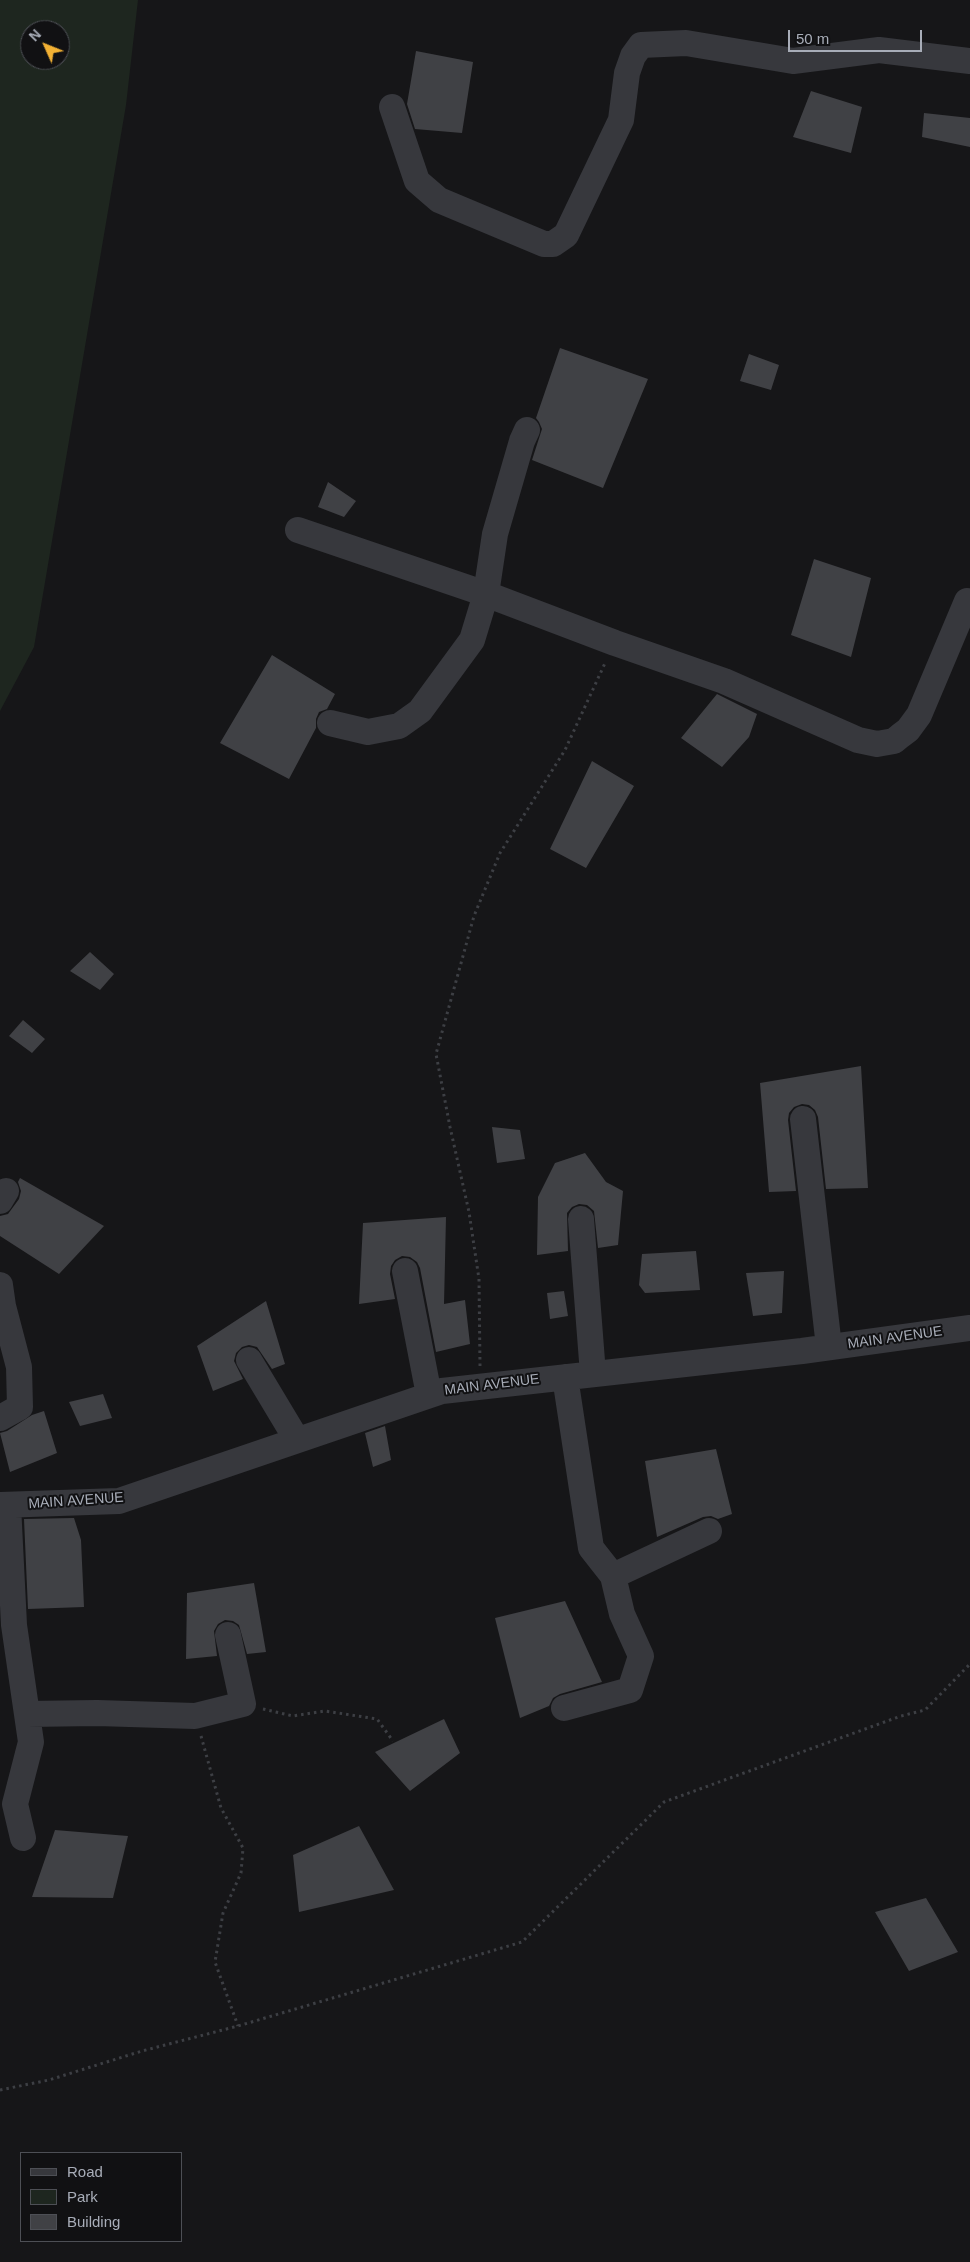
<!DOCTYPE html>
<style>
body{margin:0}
#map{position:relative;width:970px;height:2262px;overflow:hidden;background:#161618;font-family:Helvetica,sans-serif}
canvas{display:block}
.legend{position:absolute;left:20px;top:2152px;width:162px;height:90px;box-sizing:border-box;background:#111113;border:1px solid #4d4f55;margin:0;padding:6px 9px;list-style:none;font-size:15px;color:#a8adb8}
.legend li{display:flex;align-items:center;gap:10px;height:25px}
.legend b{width:25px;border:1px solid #4d4f55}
.north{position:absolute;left:20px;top:20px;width:50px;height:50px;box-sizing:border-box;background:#111113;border:1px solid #4d4f55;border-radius:50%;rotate:314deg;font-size:14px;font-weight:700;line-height:20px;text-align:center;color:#a8adb8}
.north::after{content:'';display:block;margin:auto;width:18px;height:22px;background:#f2b134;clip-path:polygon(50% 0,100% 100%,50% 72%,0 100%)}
.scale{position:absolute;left:788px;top:30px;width:134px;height:22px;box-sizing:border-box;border:2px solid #a8adb8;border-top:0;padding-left:6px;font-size:15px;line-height:18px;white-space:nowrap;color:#a8adb8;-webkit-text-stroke:4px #111113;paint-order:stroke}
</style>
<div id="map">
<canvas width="970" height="2262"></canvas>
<ul class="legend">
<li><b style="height:6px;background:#37383d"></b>Road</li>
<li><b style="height:14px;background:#1e261f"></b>Park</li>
<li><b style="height:14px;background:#404145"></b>Building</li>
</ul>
<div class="north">N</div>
<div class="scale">50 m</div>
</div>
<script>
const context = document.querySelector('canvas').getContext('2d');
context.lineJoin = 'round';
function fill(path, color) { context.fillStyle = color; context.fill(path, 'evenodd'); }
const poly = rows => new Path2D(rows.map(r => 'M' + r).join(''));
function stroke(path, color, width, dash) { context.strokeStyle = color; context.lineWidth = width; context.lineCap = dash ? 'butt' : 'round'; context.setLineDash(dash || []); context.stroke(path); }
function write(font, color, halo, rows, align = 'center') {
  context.font = font + ' Helvetica,sans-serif'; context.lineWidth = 4; context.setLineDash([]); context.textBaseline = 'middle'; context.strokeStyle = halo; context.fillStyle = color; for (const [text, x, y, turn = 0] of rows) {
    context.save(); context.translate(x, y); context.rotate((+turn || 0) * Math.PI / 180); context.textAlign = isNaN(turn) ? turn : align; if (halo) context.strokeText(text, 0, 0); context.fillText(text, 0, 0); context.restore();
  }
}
fill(poly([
 [0,0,138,0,126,105,34,647,0,711],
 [30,30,60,30,60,60,30,60]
]), '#1e261f');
fill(poly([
 [416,51,473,62,462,133,415,129,407,104],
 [811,91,862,107,851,153,793,137],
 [924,113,970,118,970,147,922,137],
 [560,348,648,379,603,488,532,460,542,429,539,422,536,418],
 [749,354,779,365,771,390,740,381],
 [328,482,356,501,344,517,318,507],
 [814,559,871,578,851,657,791,635],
 [272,655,335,694,327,709,319,712,316,719,316,728,289,779,220,743],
 [717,694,757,714,749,737,722,767,681,738],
 [592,761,634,786,586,868,550,849],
 [90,952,114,974,100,990,70,971],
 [23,1020,45,1039,32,1053,9,1036],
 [861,1066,868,1188,826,1189,818,1117,815,1110,809,1105,802,1104,794,1107,789,1113,788,1120,796,1191,769,1192,760,1083],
 [492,1127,520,1130,525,1159,497,1163],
 [585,1153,606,1182,623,1191,618,1245,598,1248,594,1211,587,1205,579,1204,572,1207,567,1213,568,1251,537,1255,538,1197,555,1163],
 [20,1178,104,1226,59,1274,0,1236,0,1216,8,1214,19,1199,21,1191,18,1182],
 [446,1217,444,1304,465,1300,470,1344,436,1352,420,1268,417,1262,410,1257,402,1256,395,1260,391,1266,390,1274,395,1299,359,1304,363,1223],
 [696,1251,700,1290,645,1293,639,1285,642,1254],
 [784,1271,782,1313,753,1316,746,1273],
 [564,1291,568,1316,550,1319,547,1293],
 [266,1301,285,1364,272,1369,257,1347,249,1345,242,1347,236,1353,234,1361,243,1379,213,1391,197,1346],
 [103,1394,112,1418,80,1426,69,1402],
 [44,1411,57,1453,10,1472,0,1433,7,1431,32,1415],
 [385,1426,391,1460,373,1467,365,1433],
 [716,1449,732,1514,718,1519,711,1516,703,1517,657,1537,645,1461],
 [74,1518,81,1540,84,1607,28,1609,24,1519],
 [254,1583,266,1652,247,1654,239,1625,233,1621,225,1620,218,1624,214,1631,217,1656,186,1659,187,1593],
 [565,1601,602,1682,560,1694,553,1698,549,1706,520,1718,495,1618],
 [444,1719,460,1753,410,1791,375,1752],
 [359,1826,394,1890,299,1912,293,1855],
 [55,1830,128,1836,113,1898,32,1897],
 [926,1898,958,1952,909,1971,875,1912]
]), '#404145');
stroke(poly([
 [480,1366,479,1279,469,1212,450,1127,436,1054,474,916,500,853,565,750,606,661],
 [263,1709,293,1716,325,1711,377,1719,393,1741],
 [201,1736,221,1808,243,1848,241,1873,223,1913,215,1962,238,2026],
 [0,2090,49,2080,142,2051,238,2026,522,1942,664,1802,901,1716,925,1710,970,1664]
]), '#3d3f44', 3, [2.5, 4]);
stroke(poly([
 [392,107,417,181,439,200,544,244,553,244,566,235,621,120,627,73,633,56,641,45,686,43,793,61,879,50,970,61],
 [298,530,486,594,615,643,724,681,858,740,877,744,894,741,900,736,908,730,919,715,967,601],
 [330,723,368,732,399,726,420,711,472,640,486,594,495,534,522,441,527,430],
 [803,1119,829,1347],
 [0,1201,6,1191],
 [581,1219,593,1374],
 [405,1271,429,1395],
 [0,1285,3,1306,19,1367,20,1407,0,1418],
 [249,1360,297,1440],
 [0,1505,119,1501,442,1391,802,1351,970,1328],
 [8,1505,14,1625,31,1742,15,1804,23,1838],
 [613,1576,709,1531],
 [564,1708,630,1690,641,1656,622,1614,613,1576,591,1548,565,1377],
 [27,1714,97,1713,195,1716,243,1704,228,1635]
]), '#37383d', 26);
write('14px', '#a8adb8', '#111113', [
 ["MAIN AVENUE",895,1338,-8],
 ["MAIN AVENUE",492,1385,-7],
 ["MAIN AVENUE",76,1501,-4]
]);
</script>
